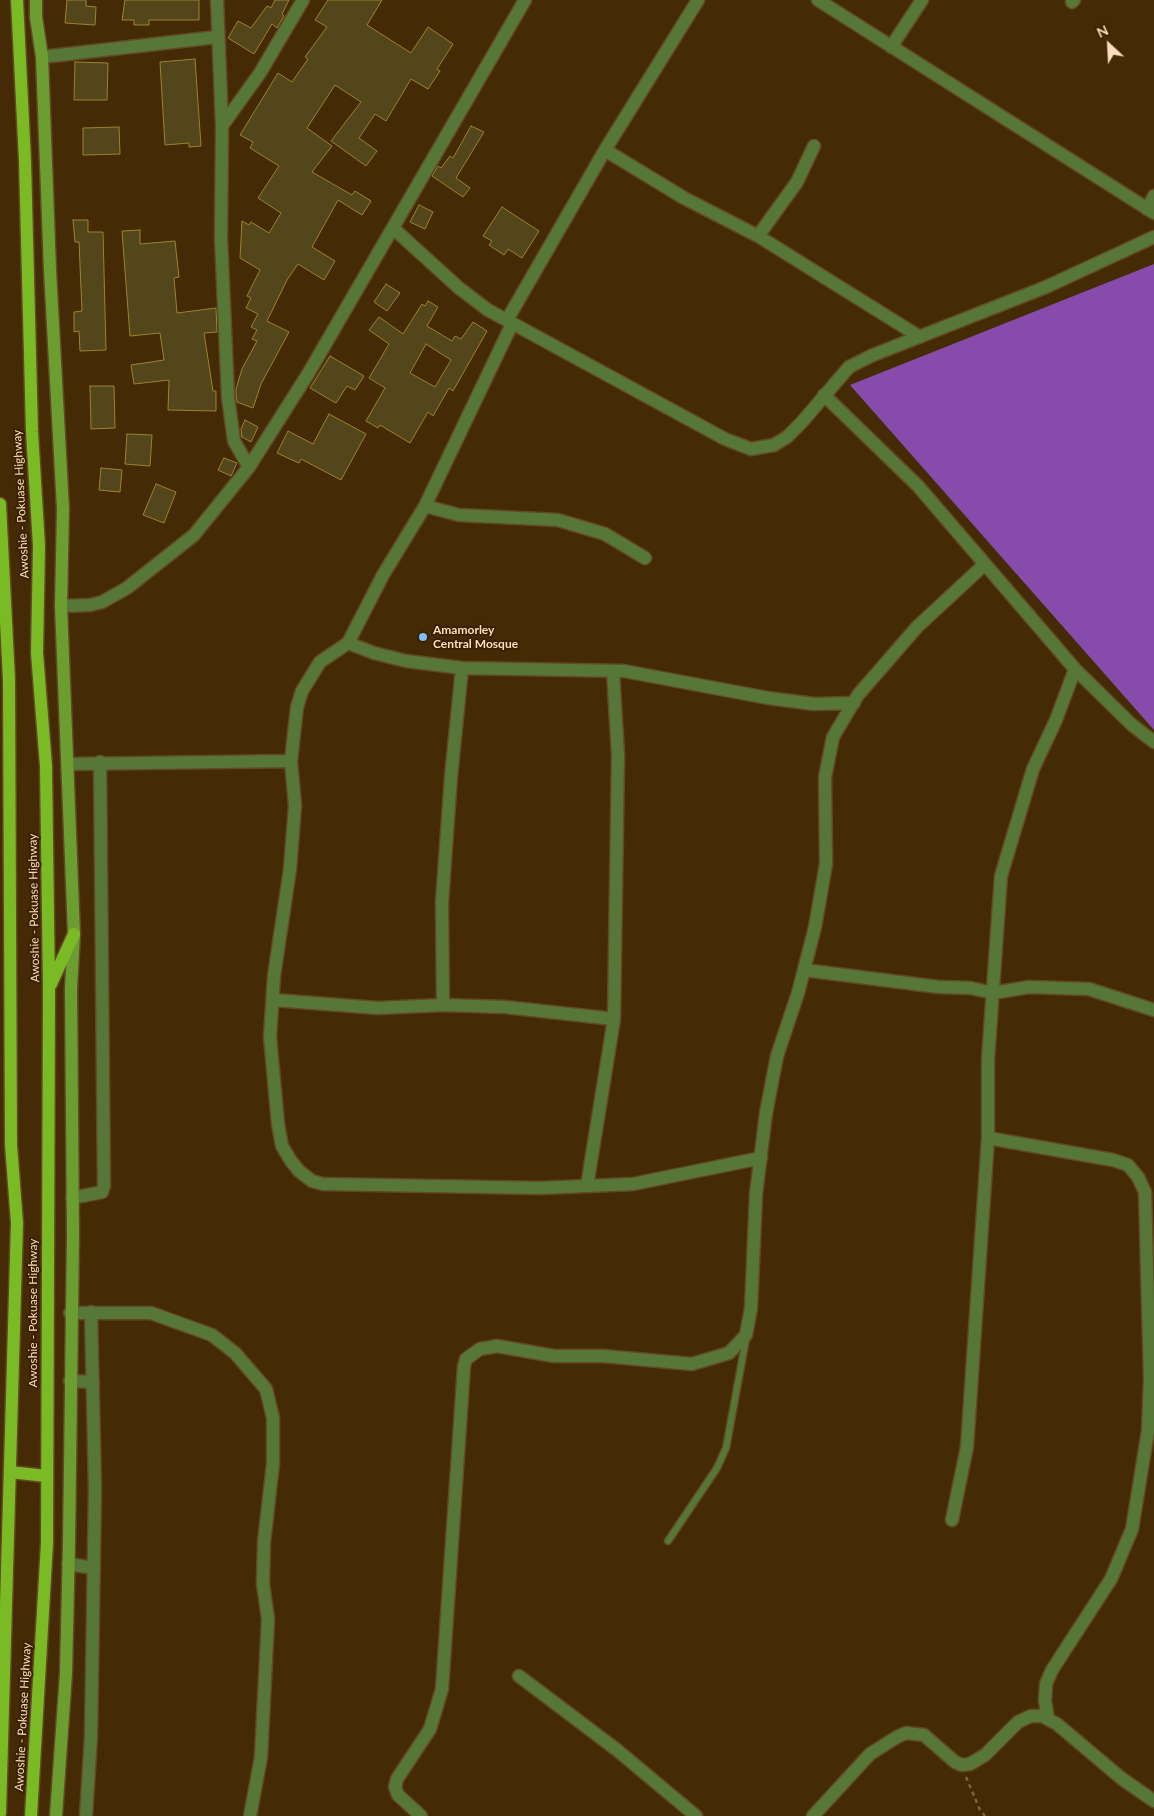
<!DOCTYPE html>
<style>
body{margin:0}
#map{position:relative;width:1154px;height:1816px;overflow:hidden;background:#452b05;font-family:Lato,sans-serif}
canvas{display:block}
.north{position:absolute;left:1084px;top:20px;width:50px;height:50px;-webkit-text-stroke:4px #3a2100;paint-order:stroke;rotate:335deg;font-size:14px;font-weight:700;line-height:20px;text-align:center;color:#fadebe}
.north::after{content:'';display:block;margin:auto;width:18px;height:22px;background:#fadebe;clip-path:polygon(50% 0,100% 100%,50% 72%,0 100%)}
</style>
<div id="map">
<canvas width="1154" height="1816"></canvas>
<div class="north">N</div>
</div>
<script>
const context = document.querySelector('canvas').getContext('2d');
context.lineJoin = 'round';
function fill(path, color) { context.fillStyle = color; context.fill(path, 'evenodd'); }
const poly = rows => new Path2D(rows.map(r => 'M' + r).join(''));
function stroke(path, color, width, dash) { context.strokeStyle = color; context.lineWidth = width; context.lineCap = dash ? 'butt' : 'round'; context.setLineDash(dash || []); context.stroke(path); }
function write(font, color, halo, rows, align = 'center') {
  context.font = font + ' Lato,sans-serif'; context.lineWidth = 4; context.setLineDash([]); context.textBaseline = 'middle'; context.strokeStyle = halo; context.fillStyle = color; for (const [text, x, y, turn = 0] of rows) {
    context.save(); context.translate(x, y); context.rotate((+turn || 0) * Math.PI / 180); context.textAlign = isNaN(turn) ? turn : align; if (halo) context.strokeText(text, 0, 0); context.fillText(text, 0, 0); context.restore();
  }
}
fill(poly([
 [1154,264,1154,730,850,385]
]), '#874bac');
const building = poly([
 [67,0,86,0,86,6,96,7,95,25,65,23,67,0],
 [125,0,199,0,199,20,149,20,149,25,134,25,134,20,122,20,125,0],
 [275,0,289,0,282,14,284,16,277,28,272,24,254,54,228,38,238,21,251,28,267,6,271,8,275,0],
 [328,0,382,0,367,25,411,53,428,27,453,44,437,69,440,71,428,89,411,79,386,121,375,114,359,138,377,151,366,166,331,141,361,102,335,85,307,128,332,146,312,172,352,195,355,191,371,201,362,215,338,200,312,247,335,261,324,280,298,264,287,280,267,321,289,332,261,384,253,408,237,402,236,396,236,389,242,369,257,341,252,339,257,330,251,327,258,314,246,308,251,298,247,296,260,270,240,258,242,221,249,225,251,222,269,233,281,213,258,198,279,166,250,148,253,142,240,135,278,73,292,82,308,59,305,57,327,27,315,20,328,0],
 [195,59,201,146,189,147,189,143,165,145,160,62,195,59],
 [75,62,108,63,107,100,74,100,75,62],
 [471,126,484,132,456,178,470,188,463,197,432,176,438,166,441,168,450,156,453,158,471,126],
 [119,127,120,154,83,155,83,128,119,127],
 [419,205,433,212,425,229,410,222,419,205],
 [502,207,539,231,522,258,508,249,504,255,489,245,492,241,483,236,502,207],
 [73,220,88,220,88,232,103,232,106,350,80,351,79,331,74,332,74,312,82,311,79,242,75,242,73,220],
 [140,230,140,244,175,241,179,277,174,278,177,313,216,308,217,332,204,333,213,391,216,391,216,411,168,410,169,380,134,384,131,365,164,360,160,333,130,336,122,231,140,230],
 [386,284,400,293,387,311,374,302,386,284],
 [428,301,438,307,427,326,452,341,455,336,461,339,473,322,487,331,453,391,449,388,433,416,428,412,410,443,380,425,378,428,366,421,385,388,369,378,389,344,369,330,379,317,403,334,422,304,425,306,428,301],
 [426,344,451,360,435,387,410,373,426,344],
 [330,356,364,376,355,390,347,386,336,403,310,388,330,356],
 [90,386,114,386,115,428,91,429,90,386],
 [329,414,366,434,341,480,301,459,299,463,277,453,288,431,313,444,329,414],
 [245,420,258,427,251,442,242,437,241,429,245,420],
 [127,434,152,435,150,466,125,464,127,434],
 [224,458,237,463,231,476,218,470,224,458],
 [101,468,122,470,120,492,99,490,101,468],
 [156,484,176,492,164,523,143,515,156,484]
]);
fill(building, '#54461b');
stroke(building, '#9c8230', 1);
const lane = poly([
 [668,1541,717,1468,726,1448,746,1339]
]);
const street = poly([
 [217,0,222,126,221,238,228,397,234,441,249,467],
 [818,0,1154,213],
 [1072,2,1074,0],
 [891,47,922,0],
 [42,57,217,37],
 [222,126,260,73,303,0],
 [605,150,684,198,758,236,920,337],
 [1147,209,1154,196],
 [393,228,459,288,488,310,725,439,751,449,774,445,787,437,802,422,849,367,873,355,1046,287,1154,237],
 [758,236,797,182,814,146],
 [507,320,605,150,698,0],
 [512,324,425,506,383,575,348,643,320,662,302,691,297,707,291,761,295,806,290,869,274,976,270,1037,278,1124,282,1146,291,1161,299,1171,312,1181,323,1184,540,1188,633,1184,761,1158],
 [824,395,918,486,1075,669,1131,724,1154,742],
 [425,506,459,515,558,520,605,534,645,558],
 [61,606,90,605,102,602,127,588,194,535,249,467,308,374,525,0],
 [348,643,374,653,406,661,462,668,624,671,768,698,814,704,854,703],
 [68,764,291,761],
 [804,970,939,987,971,988,993,993,1029,987,1089,989,1154,1010],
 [274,1000,378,1008,443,1005,505,1007,614,1019],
 [443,1005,442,902,451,777,462,668],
 [988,1138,1113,1160,1128,1165,1138,1177,1145,1192,1150,1378,1148,1431,1132,1529,1111,1579,1052,1670,1046,1684,1045,1701,1048,1718],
 [587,1186,614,1019,618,755,613,671],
 [72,1198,102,1192,104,1186,100,762],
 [70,1313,151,1313,212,1335,235,1353,266,1389,273,1418,273,1464,264,1542,263,1584,268,1619,261,1757,250,1816],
 [70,1381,93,1382],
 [952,1520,967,1447,988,1138,988,1059,1001,876,1033,769,1056,720,1075,669],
 [68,1564,94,1568],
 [519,1676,617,1750,696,1816],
 [86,1816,91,1736,95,1489,91,1312],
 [421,1816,398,1795,395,1787,397,1779,430,1729,442,1689,464,1366,466,1359,480,1349,497,1346,554,1356,603,1356,692,1364,729,1353,746,1335,751,1308,756,1194,766,1113,777,1056,798,993,815,927,826,864,825,777,833,737,858,695,917,627,985,564],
 [813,1816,870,1754,897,1737,906,1733,924,1735,955,1762,962,1765,970,1764,985,1755,1018,1722,1031,1716,1042,1716,1057,1724,1121,1778,1154,1801]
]);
const secondary = poly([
 [36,0,36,17,42,57,50,270,63,509,61,606,74,934,71,989,73,1235,69,1543,66,1673,56,1816]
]);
const primary = poly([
 [17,0,25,161,32,432,39,546,37,653,46,766,49,991,47,1543,31,1816],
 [0,504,9,680,11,1145,17,1223,0,1813],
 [51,984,74,934],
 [10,1472,46,1476]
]);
stroke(lane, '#624823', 9);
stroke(street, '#624823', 15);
stroke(secondary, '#624823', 15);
stroke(primary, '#624823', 15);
stroke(poly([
 [966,1777,980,1810,985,1816]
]), '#7e6440', 2.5, [4, 4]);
stroke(lane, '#577738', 6);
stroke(street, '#577738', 12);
stroke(secondary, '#6b9d31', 12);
stroke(primary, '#7aba24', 12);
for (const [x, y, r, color] of [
 [423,637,5,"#82bcfa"]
]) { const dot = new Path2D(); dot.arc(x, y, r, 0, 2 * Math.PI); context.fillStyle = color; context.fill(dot); stroke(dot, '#3a2100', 2); }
write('12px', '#fadebe', '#3a2100', [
 ["Awoshie - Pokuase Highway",21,504,-93],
 ["Awoshie - Pokuase Highway",34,908,-91],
 ["Awoshie - Pokuase Highway",33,1313,-90],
 ["Awoshie - Pokuase Highway",23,1717,-87]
]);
write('bold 12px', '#fadebe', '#3a2100', [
 ["Amamorley",433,630],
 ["Central Mosque",433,644]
], 'left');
</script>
